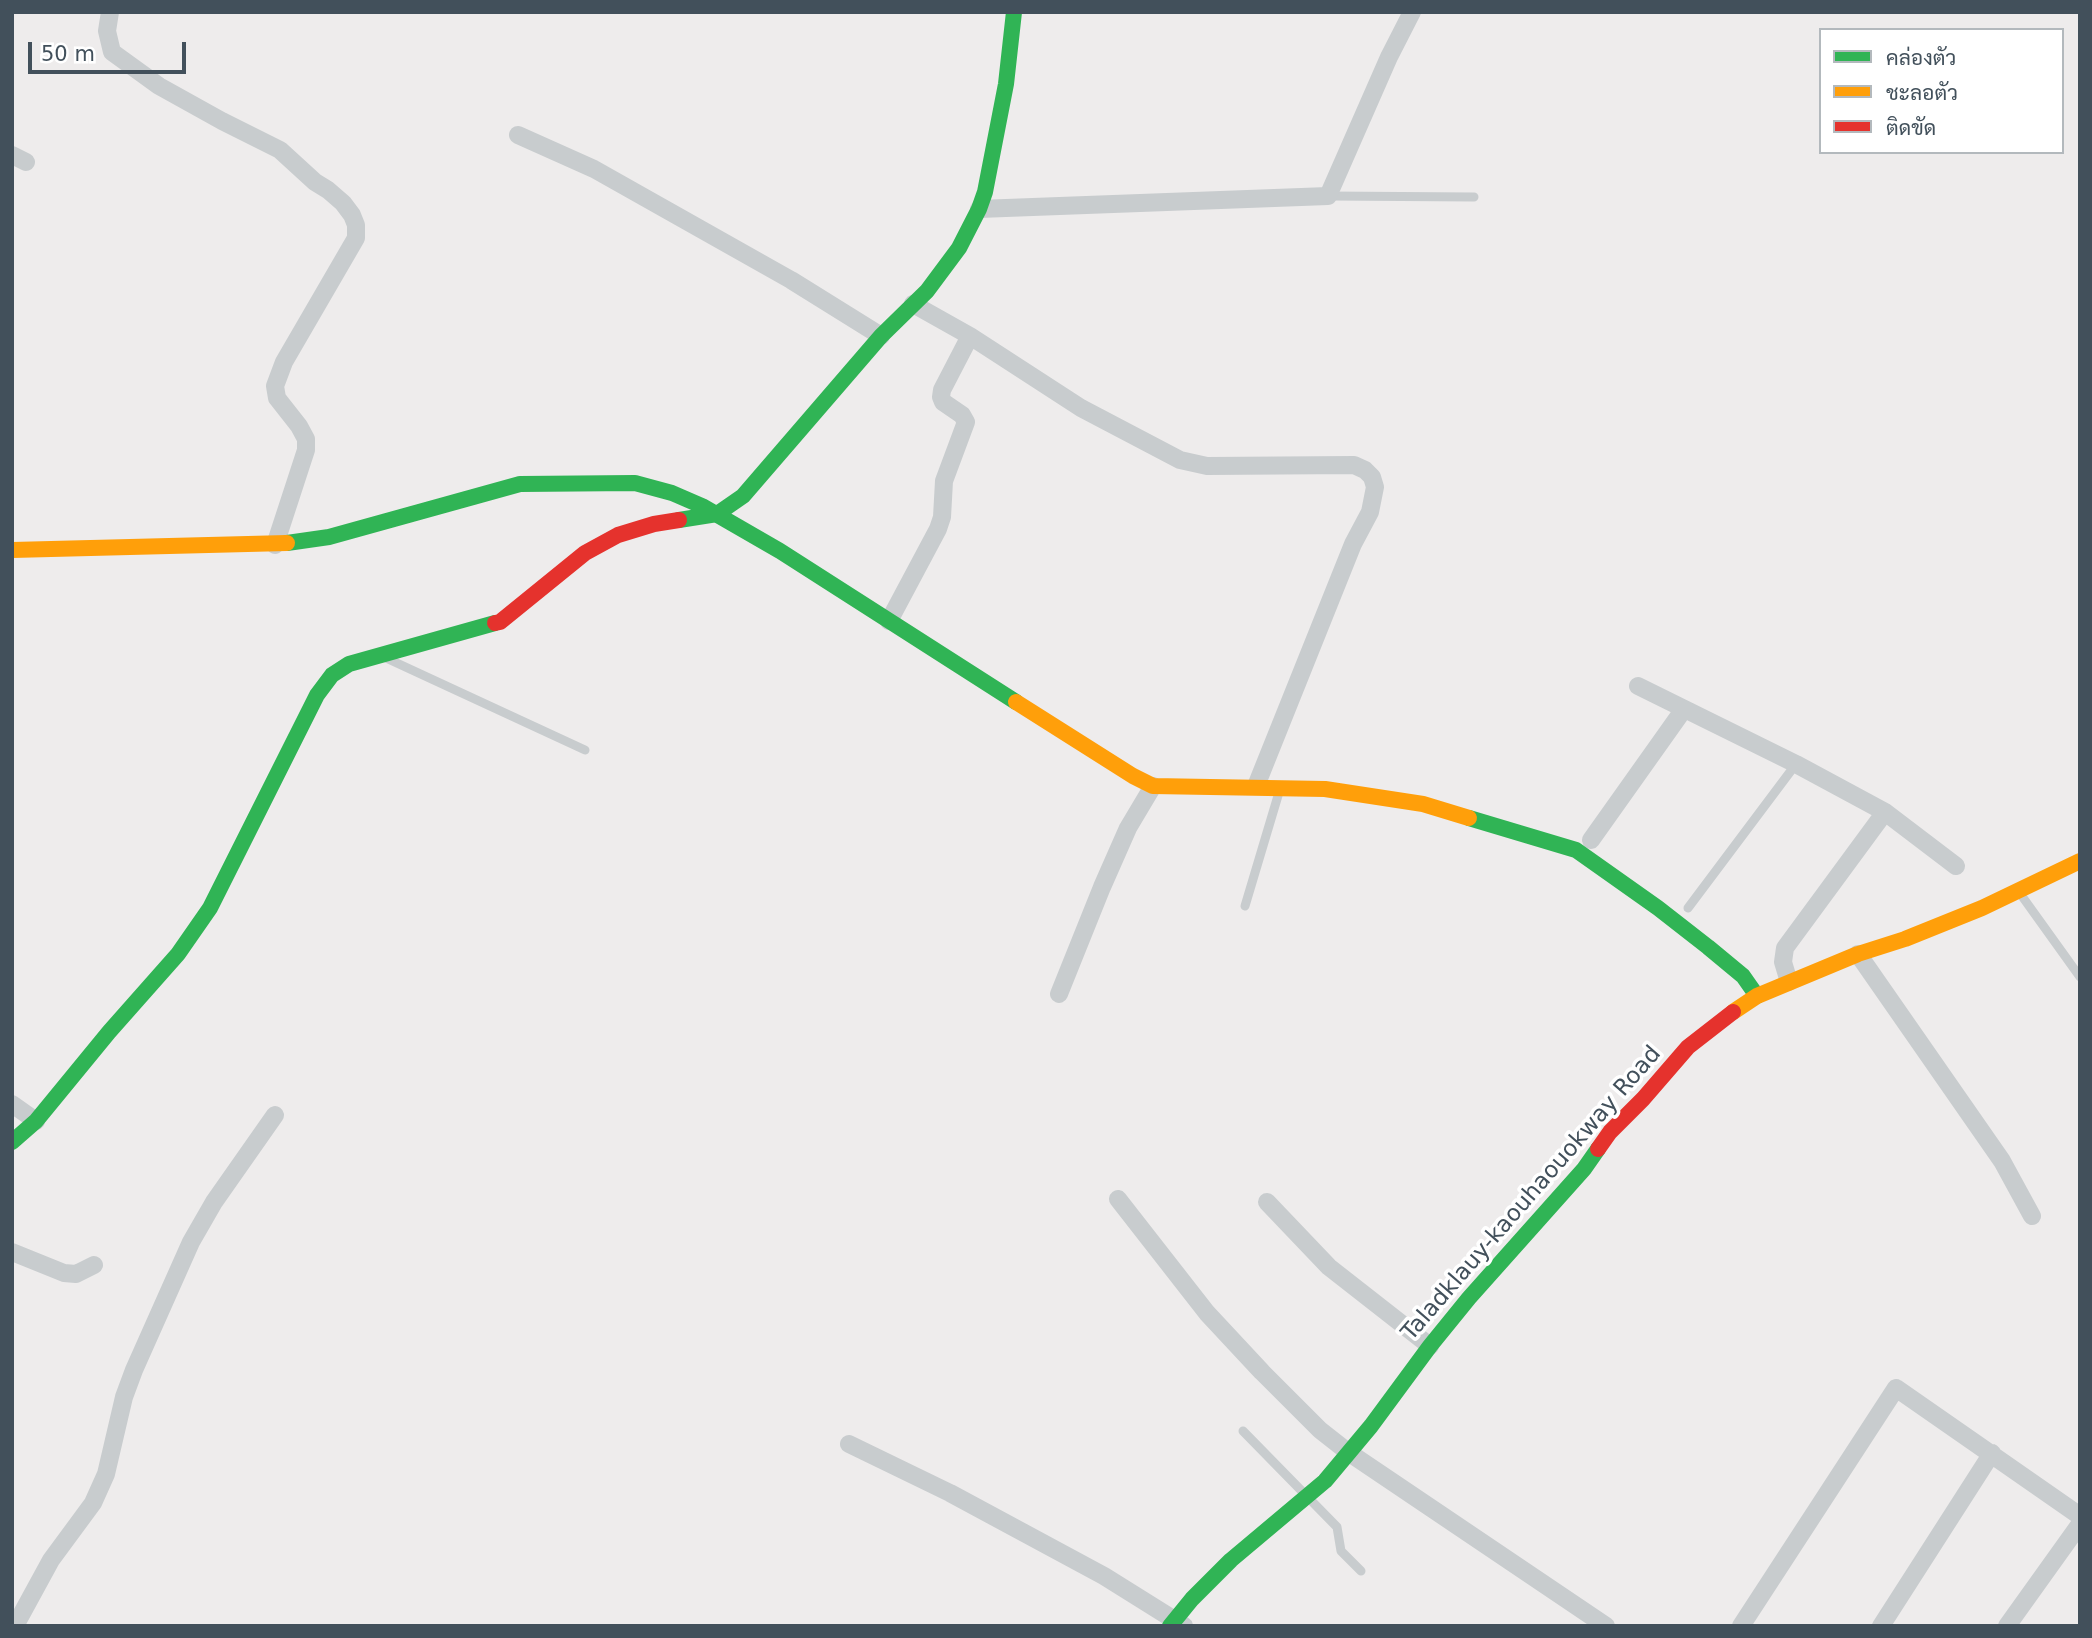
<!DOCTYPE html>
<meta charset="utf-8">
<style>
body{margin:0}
#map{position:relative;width:2092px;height:1638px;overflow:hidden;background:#eeecec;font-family:"DejaVu Sans",Sarabun,sans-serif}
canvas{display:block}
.frame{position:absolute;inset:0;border:14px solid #42505b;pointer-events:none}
.legend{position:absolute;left:1819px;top:28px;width:245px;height:126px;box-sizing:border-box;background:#fff;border:2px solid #b3b9bd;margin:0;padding:9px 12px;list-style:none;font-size:21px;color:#42505b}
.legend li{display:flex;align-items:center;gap:14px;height:35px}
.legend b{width:35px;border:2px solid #b3b9bd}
.scale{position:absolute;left:28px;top:42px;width:158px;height:32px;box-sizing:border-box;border:4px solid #42505b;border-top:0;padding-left:9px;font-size:21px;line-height:24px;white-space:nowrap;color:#42505b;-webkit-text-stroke:5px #fff;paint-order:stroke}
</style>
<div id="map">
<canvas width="2092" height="1638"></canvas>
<div class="frame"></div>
<ul class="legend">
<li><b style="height:9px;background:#30b455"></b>คล่องตัว</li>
<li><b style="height:9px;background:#ff9f0a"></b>ชะลอตัว</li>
<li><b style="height:9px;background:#e5322d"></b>ติดขัด</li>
</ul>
<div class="scale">50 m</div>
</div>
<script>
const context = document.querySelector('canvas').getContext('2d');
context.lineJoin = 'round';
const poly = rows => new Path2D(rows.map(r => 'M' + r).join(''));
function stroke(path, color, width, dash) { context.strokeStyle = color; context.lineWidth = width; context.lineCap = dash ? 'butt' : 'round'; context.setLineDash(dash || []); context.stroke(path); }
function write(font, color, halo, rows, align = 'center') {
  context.font = font + ' "DejaVu Sans",sans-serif'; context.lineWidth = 7; context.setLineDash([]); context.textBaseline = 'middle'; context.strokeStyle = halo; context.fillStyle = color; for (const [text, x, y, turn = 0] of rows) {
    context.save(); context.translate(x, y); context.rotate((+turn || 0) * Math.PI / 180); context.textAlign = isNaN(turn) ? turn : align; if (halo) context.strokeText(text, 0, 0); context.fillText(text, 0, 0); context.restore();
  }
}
stroke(poly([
 [1328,196,1474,197],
 [386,658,585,750],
 [2019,892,2080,977],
 [1245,906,1280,789],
 [1688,908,1796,764],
 [1243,1431,1337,1527,1341,1551,1361,1571]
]), '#c8ccce', 9);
stroke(poly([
 [110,12,107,31,112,52,159,86,222,121,280,150,315,182,328,190,343,203,352,215,356,225,356,238,284,362,275,386,277,398,299,426,306,439,306,450,275,545],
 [518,135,594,169,791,280,881,336],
 [12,155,26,162],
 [979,209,1328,196,1389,57,1412,12],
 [913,304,970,336,1081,408,1180,460,1207,466,1354,465,1365,470,1372,477,1375,487,1370,512,1353,544,1256,786],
 [889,621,938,529,942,517,944,481,966,422,962,415,943,402,941,397,942,390,970,336],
 [1638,686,1796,764,1885,812,1956,866],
 [1591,840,1684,709],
 [1858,954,2002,1161,2032,1216],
 [1789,982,1783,962,1785,948,1885,812],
 [1059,994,1102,887,1128,828,1153,786],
 [12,1104,36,1121],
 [1118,1199,1207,1313,1262,1372,1320,1430,1348,1452,1606,1626],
 [1267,1202,1329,1267,1430,1346],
 [12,1252,64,1273,76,1274,94,1265],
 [849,1444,950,1493,1104,1576,1184,1626],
 [15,1626,51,1560,93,1503,106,1474,124,1397,134,1370,191,1242,214,1202,275,1115],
 [1741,1626,1896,1388,2080,1516],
 [1881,1626,1992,1453],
 [2007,1626,2080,1524]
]), '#c8ccce', 18);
stroke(poly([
 [679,520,717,514,743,496,881,336,927,291,959,248,979,209,985,192,1006,84,1014,12],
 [287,543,329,537,520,484,635,483,672,493,702,506,780,551,1016,702],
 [1469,818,1576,850,1658,908,1708,947,1743,976,1757,996],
 [12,1142,36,1121,109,1032,178,954,210,908,317,695,332,675,349,664,495,623],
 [1170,1626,1192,1599,1231,1560,1325,1481,1371,1426,1430,1346,1469,1298,1584,1169,1598,1149]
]), '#30b455', 16);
stroke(poly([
 [12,550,287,543],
 [1016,702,1133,776,1153,786,1325,789,1423,804,1469,818],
 [1733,1012,1757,996,1858,954,1905,939,1982,908,2080,861]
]), '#ff9f0a', 16);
stroke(poly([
 [495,623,500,622,585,553,618,535,654,524,679,520],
 [1598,1149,1610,1132,1643,1099,1688,1047,1733,1012]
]), '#e5322d', 16);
write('23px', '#42505b', '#fff', [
 ["Taladklauy-kaouhaouokway Road",1532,1194,-49]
]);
</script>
